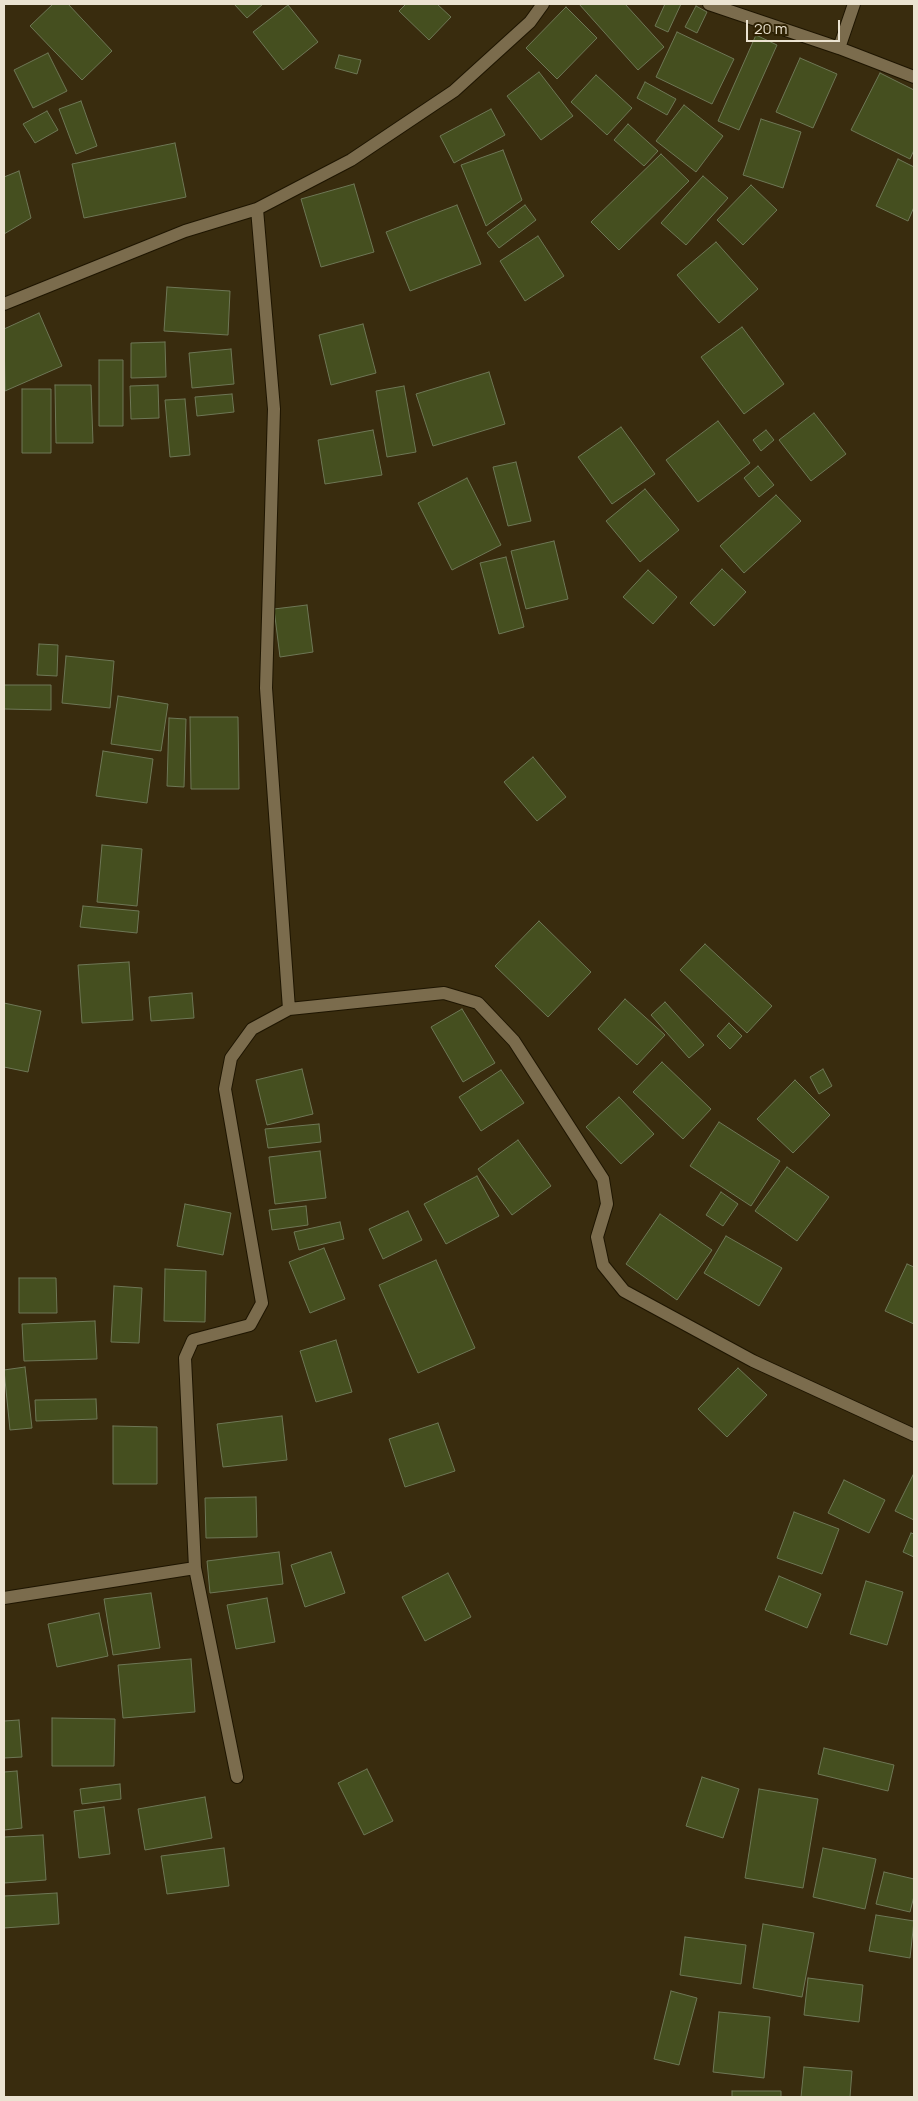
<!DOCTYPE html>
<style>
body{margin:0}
#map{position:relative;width:918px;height:2101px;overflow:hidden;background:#392c0e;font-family:Manrope,sans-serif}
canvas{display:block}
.frame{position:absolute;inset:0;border:5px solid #ebe3d1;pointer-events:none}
.scale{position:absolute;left:746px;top:20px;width:94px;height:22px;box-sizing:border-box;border:2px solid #ebe3d1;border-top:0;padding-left:6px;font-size:15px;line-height:18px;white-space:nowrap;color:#ebe3d1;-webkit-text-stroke:4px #2f2203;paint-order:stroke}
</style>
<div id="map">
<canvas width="918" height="2101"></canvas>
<div class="frame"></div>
<div class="scale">20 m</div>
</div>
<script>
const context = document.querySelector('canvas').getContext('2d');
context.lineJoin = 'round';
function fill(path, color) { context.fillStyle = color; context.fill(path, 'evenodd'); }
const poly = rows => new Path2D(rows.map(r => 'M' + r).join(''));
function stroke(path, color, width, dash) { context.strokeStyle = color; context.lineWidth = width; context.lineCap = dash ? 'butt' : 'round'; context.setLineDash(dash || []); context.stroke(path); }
const building = poly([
 [53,4,68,4,112,51,82,80,30,26,53,4],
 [234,4,263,4,247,18,234,4],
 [406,4,437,4,451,17,429,40,399,11,406,4],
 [579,4,625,4,664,47,638,70,579,4],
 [665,4,681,4,668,32,655,26,665,4],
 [288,5,318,42,283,70,253,32,288,5],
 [696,6,707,12,697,33,685,27,696,6],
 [566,7,597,38,557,79,526,48,566,7],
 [677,32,734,59,712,104,656,77,677,32],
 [756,35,777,45,739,130,718,121,756,35],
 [48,53,67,91,33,108,14,70,48,53],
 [339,55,361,60,357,74,335,68,339,55],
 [800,58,837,74,813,128,776,112,800,58],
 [539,72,573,116,541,140,507,96,539,72],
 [880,73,914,90,914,150,910,159,851,130,880,73],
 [596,75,632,108,607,135,571,102,596,75],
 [645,82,676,99,667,115,637,98,645,82],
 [81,101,97,146,76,154,59,109,81,101],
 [684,105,723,136,696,172,656,141,684,105],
 [491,109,505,135,454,163,440,136,491,109],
 [47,111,58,130,35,143,23,124,47,111],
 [761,119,801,132,783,188,743,175,761,119],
 [628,124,658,151,644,166,614,140,628,124],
 [175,143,186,197,84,218,72,164,175,143],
 [503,150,522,200,486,226,461,165,503,150],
 [661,154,689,181,619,250,591,222,661,154],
 [898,159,914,167,914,207,908,221,876,206,898,159],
 [19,171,31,218,4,234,4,177,19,171],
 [703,176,728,198,686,245,661,223,703,176],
 [354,184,374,252,321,267,301,199,354,184],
 [751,185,777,210,743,245,717,220,751,185],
 [457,205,481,264,410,291,386,232,457,205],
 [525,205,536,220,499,248,487,233,525,205],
 [538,236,564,276,525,301,500,261,538,236],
 [716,242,758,289,719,323,677,275,716,242],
 [167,287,230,291,228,335,164,331,167,287],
 [39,313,62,366,5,391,4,329,39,313],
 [363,324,376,373,331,385,319,335,363,324],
 [742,327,784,384,744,414,701,357,742,327],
 [165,342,166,377,131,378,131,343,165,342],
 [231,349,234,384,192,388,189,353,231,349],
 [99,360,123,360,123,426,99,426,99,360],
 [489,372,505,424,433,446,416,394,489,372],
 [55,385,91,385,93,443,56,443,55,385],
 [158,385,159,418,131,419,130,386,158,385],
 [404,386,416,452,387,457,376,391,404,386],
 [22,389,51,389,51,453,22,453,22,389],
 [232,394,234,412,197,416,195,397,232,394],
 [185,399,190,455,170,457,165,400,185,399],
 [814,413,846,454,811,481,779,440,814,413],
 [718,421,750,463,698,502,666,460,718,421],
 [621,427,655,474,612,504,578,457,621,427],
 [373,430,382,475,325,484,318,440,373,430],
 [766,430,774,440,761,451,753,440,766,430],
 [516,462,531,521,508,526,493,467,516,462],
 [758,466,774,485,759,497,744,478,758,466],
 [467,478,501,545,452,570,418,503,467,478],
 [645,489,679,530,640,562,606,521,645,489],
 [776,495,801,521,744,573,720,546,776,495],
 [554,541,568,599,526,609,511,551,554,541],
 [506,557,524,627,499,634,480,563,506,557],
 [722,569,746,592,714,626,690,603,722,569],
 [648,570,677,597,653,624,623,597,648,570],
 [307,605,313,652,280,657,274,609,307,605],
 [39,644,58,645,57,676,37,675,39,644],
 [66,656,114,661,110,708,62,703,66,656],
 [4,685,51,685,51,710,4,709,4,685],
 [118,696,168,704,161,751,111,744,118,696],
 [190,717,238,717,239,789,191,789,190,717],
 [169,718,186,719,184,787,167,786,169,718],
 [103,751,153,759,147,803,96,796,103,751],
 [533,757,566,797,537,821,504,782,533,757],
 [102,845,142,849,137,906,97,902,102,845],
 [83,906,139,911,137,933,80,927,83,906],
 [539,921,591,972,548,1017,495,966,539,921],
 [705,944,772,1006,747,1033,680,970,705,944],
 [129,962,133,1020,82,1023,78,965,129,962],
 [192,993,194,1018,151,1021,149,997,192,993],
 [625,999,665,1035,637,1065,598,1029,625,999],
 [665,1002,704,1045,689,1058,651,1015,665,1002],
 [4,1003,41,1011,28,1072,4,1067,4,1003],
 [462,1009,495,1063,463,1082,431,1027,462,1009],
 [729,1023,742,1036,730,1049,717,1036,729,1023],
 [662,1062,711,1109,683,1139,633,1092,662,1062],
 [302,1069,313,1114,267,1125,256,1080,302,1069],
 [823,1069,832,1086,819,1094,810,1077,823,1069],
 [501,1070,524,1103,481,1131,459,1097,501,1070],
 [795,1080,830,1115,793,1153,757,1119,795,1080],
 [619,1097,654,1134,621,1164,586,1127,619,1097],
 [719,1122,780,1161,751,1206,690,1166,719,1122],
 [319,1124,321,1142,268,1148,265,1129,319,1124],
 [518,1140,551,1186,512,1215,478,1169,518,1140],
 [320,1151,326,1198,275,1204,269,1157,320,1151],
 [787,1167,829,1197,797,1241,755,1211,787,1167],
 [477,1176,499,1216,446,1244,424,1204,477,1176],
 [721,1192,738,1204,723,1226,706,1215,721,1192],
 [185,1204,231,1213,223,1255,177,1246,185,1204],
 [306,1206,308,1225,272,1230,269,1210,306,1206],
 [408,1211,422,1240,383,1259,369,1229,408,1211],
 [660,1214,712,1250,677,1300,626,1264,660,1214],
 [340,1222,344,1239,299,1250,294,1232,340,1222],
 [726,1236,782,1268,759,1306,704,1273,726,1236],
 [324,1248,345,1299,310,1313,289,1262,324,1248],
 [436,1260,475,1348,418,1373,379,1285,436,1260],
 [907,1264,914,1267,914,1324,885,1311,907,1264],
 [165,1269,206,1271,205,1322,164,1321,165,1269],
 [19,1278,56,1278,57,1313,19,1313,19,1278],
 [114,1286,142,1288,139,1343,111,1342,114,1286],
 [95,1321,97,1359,24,1361,22,1324,95,1321],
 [336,1340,352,1392,316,1402,300,1351,336,1340],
 [25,1367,32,1428,10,1430,4,1370,25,1367],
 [738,1368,767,1395,727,1437,698,1409,738,1368],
 [96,1399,97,1419,36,1421,35,1400,96,1399],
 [282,1416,287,1460,223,1467,217,1424,282,1416],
 [438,1423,455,1471,405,1487,389,1439,438,1423],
 [113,1426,157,1427,157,1484,113,1484,113,1426],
 [914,1473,914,1520,895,1511,914,1473],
 [844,1480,885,1500,869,1533,828,1513,844,1480],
 [256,1497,257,1537,206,1538,205,1498,256,1497],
 [794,1512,839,1529,822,1574,777,1558,794,1512],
 [911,1533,914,1534,914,1557,903,1552,911,1533],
 [279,1552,283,1584,210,1593,207,1561,279,1552],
 [331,1552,345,1593,305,1607,291,1565,331,1552],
 [448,1573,471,1617,425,1641,402,1597,448,1573],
 [779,1576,821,1594,807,1628,765,1610,779,1576],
 [866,1581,903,1592,887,1645,850,1634,866,1581],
 [151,1593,160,1648,113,1655,104,1599,151,1593],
 [267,1598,275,1642,236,1649,227,1605,267,1598],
 [99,1613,108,1656,57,1667,48,1624,99,1613],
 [191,1659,195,1712,123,1718,118,1665,191,1659],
 [52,1718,115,1719,114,1766,52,1766,52,1718],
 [19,1720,22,1757,4,1758,4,1721,19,1720],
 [824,1748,894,1765,888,1791,818,1774,824,1748],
 [367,1769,393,1821,364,1835,338,1783,367,1769],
 [17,1771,22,1828,4,1830,4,1772,17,1771],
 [702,1777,739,1789,723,1838,686,1826,702,1777],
 [120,1784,121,1799,82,1804,80,1789,120,1784],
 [759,1789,818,1799,803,1888,745,1878,759,1789],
 [205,1797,212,1838,145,1850,138,1809,205,1797],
 [104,1807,110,1854,79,1858,74,1811,104,1807],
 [43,1835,46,1880,4,1883,4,1837,43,1835],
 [224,1848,229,1886,167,1894,161,1856,224,1848],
 [823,1848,876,1859,865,1909,813,1897,823,1848],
 [884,1872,914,1879,914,1896,910,1912,876,1904,884,1872],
 [57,1893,59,1924,4,1928,4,1896,57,1893],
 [876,1915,914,1921,910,1958,869,1951,876,1915],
 [763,1924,814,1933,802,1997,753,1988,763,1924],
 [685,1937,746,1945,741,1984,680,1975,685,1937],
 [808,1978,863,1985,859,2022,804,2015,808,1978],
 [671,1991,697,1998,679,2065,654,2059,671,1991],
 [719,2012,770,2017,764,2078,713,2072,719,2012],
 [804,2067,852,2071,850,2097,801,2097,804,2067],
 [732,2091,781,2091,781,2097,732,2097,732,2091]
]);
fill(building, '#454f1f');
stroke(building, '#6e7756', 1);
const minor = poly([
 [709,4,839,48],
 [854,4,839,48,914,77],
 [4,304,185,231,257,209,351,160,454,91,530,22,543,4],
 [289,1009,444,993,478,1003,514,1041,603,1179,607,1204,597,1237,603,1265,624,1291,753,1361,914,1435],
 [4,1598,195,1568],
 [237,1777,195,1568,185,1358,193,1340,250,1325,262,1303,225,1089,231,1058,252,1029,289,1009,266,688,274,409,257,209]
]);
stroke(minor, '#1e1501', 14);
stroke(minor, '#7b6c4d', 12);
</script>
